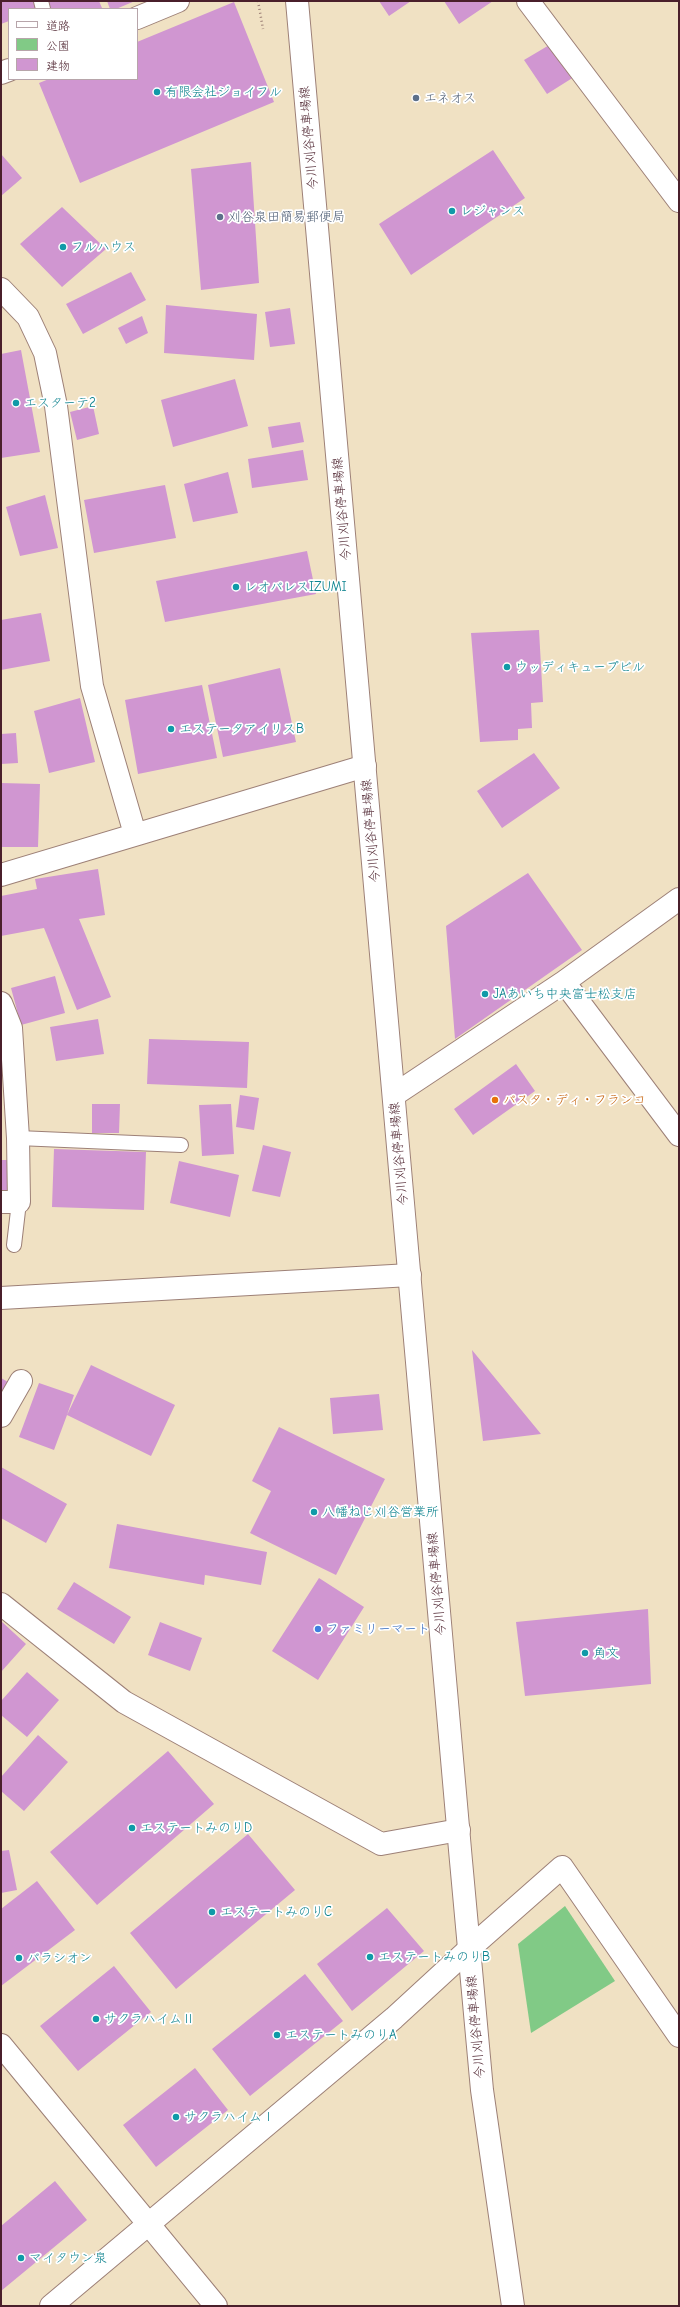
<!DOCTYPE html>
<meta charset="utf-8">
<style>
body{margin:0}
#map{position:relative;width:680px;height:2307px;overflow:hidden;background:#f0e1c3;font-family:"Comic Neue","Klee One",sans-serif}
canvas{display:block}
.frame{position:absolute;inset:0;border:2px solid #4a1f2b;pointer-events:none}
.legend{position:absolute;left:8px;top:8px;width:130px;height:72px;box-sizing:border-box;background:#fff;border:1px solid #b7a5aa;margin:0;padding:5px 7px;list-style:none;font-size:12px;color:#4a1f2b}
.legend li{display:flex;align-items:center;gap:8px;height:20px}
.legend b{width:20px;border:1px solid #b7a5aa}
</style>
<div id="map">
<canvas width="680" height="2307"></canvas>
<div class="frame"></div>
<ul class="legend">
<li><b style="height:5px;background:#fff"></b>道路</li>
<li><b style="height:11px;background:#81ca86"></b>公園</li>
<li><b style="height:11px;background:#d096d1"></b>建物</li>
</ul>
</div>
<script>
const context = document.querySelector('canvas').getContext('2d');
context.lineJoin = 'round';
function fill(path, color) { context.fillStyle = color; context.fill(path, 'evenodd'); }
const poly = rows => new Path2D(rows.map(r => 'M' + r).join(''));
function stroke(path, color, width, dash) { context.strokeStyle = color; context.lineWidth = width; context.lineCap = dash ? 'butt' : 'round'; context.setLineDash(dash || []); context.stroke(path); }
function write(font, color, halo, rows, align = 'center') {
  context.font = font + ' "Comic Neue","Klee One",sans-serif'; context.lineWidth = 3.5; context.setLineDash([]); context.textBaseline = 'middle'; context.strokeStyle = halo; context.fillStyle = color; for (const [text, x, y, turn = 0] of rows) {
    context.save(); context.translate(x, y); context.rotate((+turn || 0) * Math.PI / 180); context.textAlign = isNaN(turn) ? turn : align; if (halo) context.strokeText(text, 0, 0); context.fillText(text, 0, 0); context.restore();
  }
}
fill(poly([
 [565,1906,615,1981,531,2033,518,1944]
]), '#81ca86');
fill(poly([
 [1,1,35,1,38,9,9,9,9,21,1,24],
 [46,1,99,1,102,8,49,9],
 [107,1,135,1,116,9,110,9],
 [379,1,411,1,389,16],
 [444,1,493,1,459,24],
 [234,2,274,102,80,183,39,83,49,79,137,79,137,42],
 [551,44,574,77,547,94,524,60],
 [493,150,525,198,411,275,379,224],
 [1,154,22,178,1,196],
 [251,162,259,283,201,290,191,169],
 [62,207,106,249,62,287,20,244],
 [131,272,146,300,83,334,66,304],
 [166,305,257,314,254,360,164,353],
 [290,308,295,344,270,347,265,312],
 [142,316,148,333,126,344,118,328],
 [21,350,40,452,1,458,1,354],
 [235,379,248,426,173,447,161,400],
 [93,406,99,434,77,440,70,412],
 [300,422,304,442,272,448,268,427],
 [303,450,308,480,252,488,248,459],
 [228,472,238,513,193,522,184,484],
 [165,485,176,538,94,553,84,500],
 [45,495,58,548,20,556,6,507],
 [307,551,316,594,165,622,156,581],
 [41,613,50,661,1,670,1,620],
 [539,630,543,702,531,703,532,728,518,729,518,740,480,742,471,633],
 [280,668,296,742,223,757,208,685],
 [202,685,217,758,138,774,125,700],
 [80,698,95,762,49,773,34,711],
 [16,733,18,763,1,764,1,734],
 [534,753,560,788,502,828,477,791],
 [1,783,40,784,38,847,1,847],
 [98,869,105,915,79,919,111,997,77,1010,44,928,1,936,1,896,37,889,35,879],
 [528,873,582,950,455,1039,446,926],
 [55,976,65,1013,21,1025,11,988],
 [98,1019,104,1054,56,1061,50,1027],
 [149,1039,249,1042,247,1088,147,1084],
 [516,1064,535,1091,473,1135,454,1109],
 [240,1095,259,1098,254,1130,236,1127],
 [92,1104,120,1104,119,1133,92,1133],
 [231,1104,234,1154,202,1156,199,1105],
 [263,1145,291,1152,280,1197,252,1191],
 [54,1149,146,1152,144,1210,52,1207],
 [1,1160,11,1160,12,1191,1,1191],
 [179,1161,239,1175,230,1217,170,1203],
 [472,1350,541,1434,483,1441],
 [91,1365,175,1405,151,1456,67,1415,54,1450,19,1437,39,1383,74,1395,67,1415],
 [1,1378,8,1382,1,1393],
 [379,1394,383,1430,333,1434,330,1398],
 [279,1427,385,1479,336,1575,250,1533,271,1491,252,1481],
 [1,1467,67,1504,46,1543,1,1518],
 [117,1524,267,1552,261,1585,205,1575,204,1585,109,1568],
 [319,1578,364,1607,318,1680,272,1651],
 [74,1582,131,1617,114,1644,57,1609],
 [648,1609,651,1684,525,1696,516,1622],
 [1,1621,26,1644,1,1672],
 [160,1622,202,1638,190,1671,148,1655],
 [27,1672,59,1700,27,1737,1,1715,1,1701],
 [38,1735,68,1762,24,1811,1,1791,1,1777],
 [168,1751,214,1804,97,1905,50,1852],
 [248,1834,295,1890,176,1989,130,1933],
 [9,1850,17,1890,1,1893,1,1851],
 [37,1881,75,1930,1,1986,1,1909],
 [387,1908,424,1951,352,2011,317,1964],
 [114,1966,151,2012,78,2071,40,2026],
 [305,1974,343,2021,250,2096,212,2049],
 [195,2068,228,2110,156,2167,123,2125],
 [55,2181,87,2220,1,2291,1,2226]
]), '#d096d1');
const service = poly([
 [41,1,43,9],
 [18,1138,181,1145],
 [14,1245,19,1202]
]);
const minor = poly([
 [528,1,679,201],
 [137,18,178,1],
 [1,73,9,70],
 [1,289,28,317,45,353,56,406,92,686,135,834],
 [1,875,365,766],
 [564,982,679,1135],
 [1,1003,11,1028,18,1138,19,1202,1,1202],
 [394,1095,564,982,679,899],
 [1,1416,21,1381],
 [1,1604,124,1702,381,1844,459,1830],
 [469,1949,562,1867,679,2036],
 [1,2045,216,2306]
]);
const tertiary = poly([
 [1,1298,410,1275],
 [51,2306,394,2018,469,1949]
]);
const secondary = poly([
 [297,1,461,1861,482,2090,513,2306]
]);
stroke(service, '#9d8077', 16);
stroke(minor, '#9d8077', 24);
stroke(tertiary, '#9d8077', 24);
stroke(secondary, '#9d8077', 24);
stroke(poly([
 [258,1,263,29]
]), '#9d8077', 2.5, [1, 3]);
stroke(service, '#fff', 14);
stroke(minor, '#fff', 22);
stroke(tertiary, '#fff', 22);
stroke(secondary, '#fff', 22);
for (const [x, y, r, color] of [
 [157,92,4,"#0f9aa8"],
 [416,98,4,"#5c6f8a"],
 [452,211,4,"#0f9aa8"],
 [220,217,4,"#5c6f8a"],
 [63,247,4,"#0f9aa8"],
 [16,403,4,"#0f9aa8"],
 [236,587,4,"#0f9aa8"],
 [507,667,4,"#0f9aa8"],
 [171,729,4,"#0f9aa8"],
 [485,994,4,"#0f9aa8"],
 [495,1100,4,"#e8710a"],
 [314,1512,4,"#0f9aa8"],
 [318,1629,4,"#3f7fe0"],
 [585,1653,4,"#0f9aa8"],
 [132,1828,4,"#0f9aa8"],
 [212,1912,4,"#0f9aa8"],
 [370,1957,4,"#0f9aa8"],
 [19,1958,4,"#0f9aa8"],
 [96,2019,4,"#0f9aa8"],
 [277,2035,4,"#0f9aa8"],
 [176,2117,4,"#0f9aa8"],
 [21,2258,4,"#0f9aa8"]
]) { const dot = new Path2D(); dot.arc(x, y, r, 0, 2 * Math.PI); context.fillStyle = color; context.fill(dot); stroke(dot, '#fff', 1.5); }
write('13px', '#0d838f', '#fff', [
 ["有限会社ジョイフル",165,92],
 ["レジャンス",460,211],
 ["フルハウス",71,247],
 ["エスターテ2",24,403],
 ["レオパレスIZUMI",244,587],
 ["ウッディキューブビル",515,667],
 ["エステータアイリスB",179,729],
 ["JAあいち中央富士松支店",493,994],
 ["八幡ねじ刈谷営業所",322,1512],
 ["角文",593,1653],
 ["エステートみのりD",140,1828],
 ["エステートみのりC",220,1912],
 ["エステートみのりB",378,1957],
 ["パラシオン",27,1958],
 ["サクラハイムⅡ",104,2019],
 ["エステートみのりA",285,2035],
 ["サクラハイムⅠ",184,2117],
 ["マイタウン泉",29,2258]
], 'left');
write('13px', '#4e5e75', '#fff', [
 ["エネオス",424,98],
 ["刈谷泉田簡易郵便局",228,217]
], 'left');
write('13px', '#4a1f2b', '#fff', [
 ["今川刈谷停車場線",309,138,-95],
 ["今川刈谷停車場線",342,509,-95],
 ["今川刈谷停車場線",371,831,-95],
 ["今川刈谷停車場線",399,1154,-95],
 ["今川刈谷停車場線",437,1584,-95],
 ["今川刈谷停車場線",476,2027,-95]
]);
write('13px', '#c56008', '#fff', [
 ["パスタ・ディ・フランコ",503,1100]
], 'left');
write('13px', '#366cbe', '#fff', [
 ["ファミリーマート",326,1629]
], 'left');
</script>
